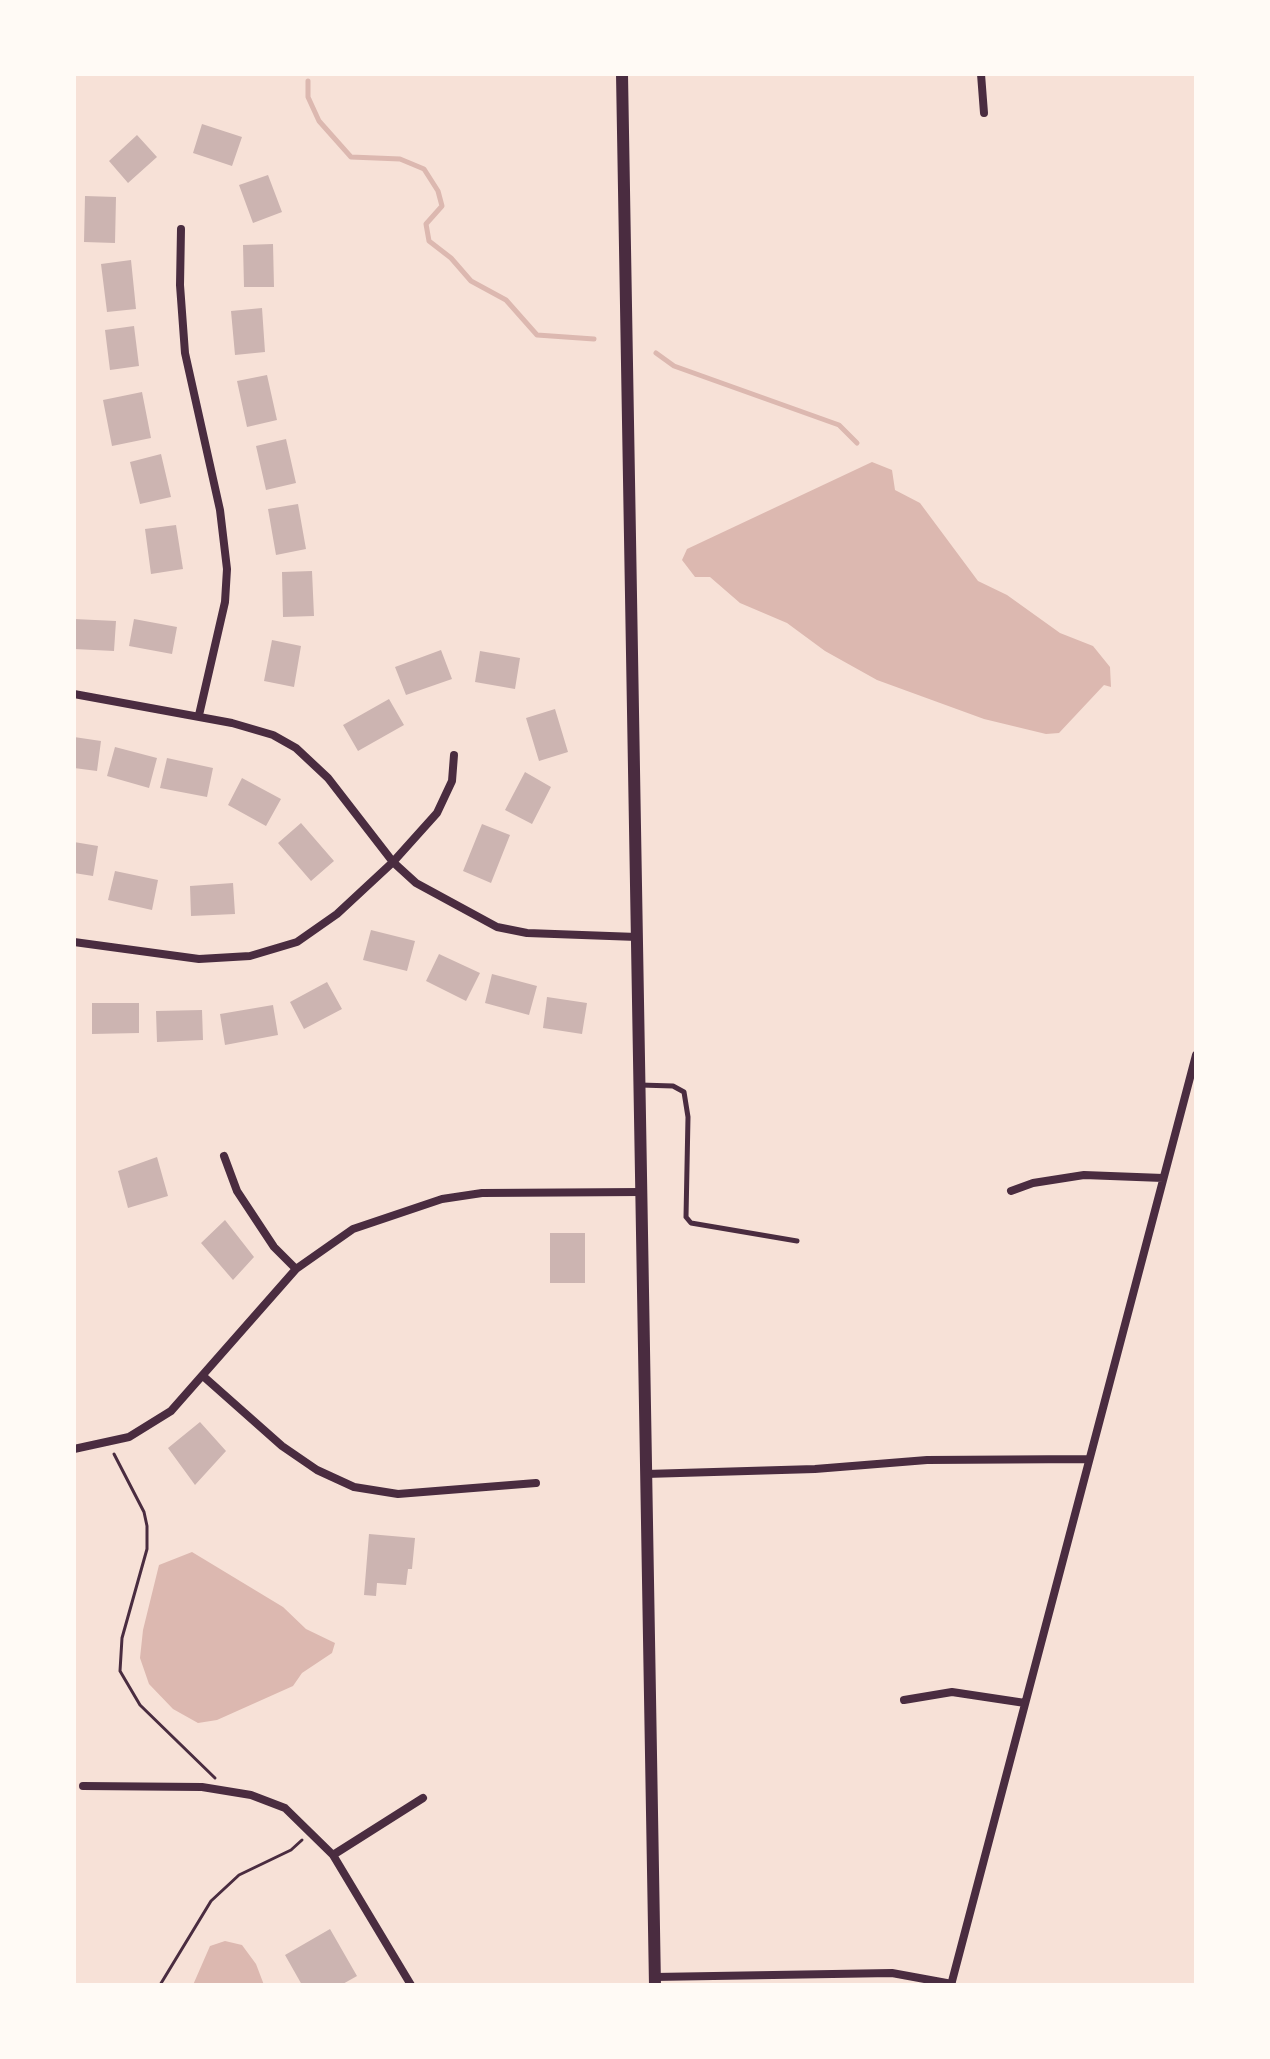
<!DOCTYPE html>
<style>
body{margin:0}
#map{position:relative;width:1270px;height:2059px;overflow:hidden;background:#f7e1d7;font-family:"Fira Sans Condensed",sans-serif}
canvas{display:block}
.frame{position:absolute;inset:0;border:76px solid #fffaf5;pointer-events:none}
</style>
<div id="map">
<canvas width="1270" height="2059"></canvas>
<div class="frame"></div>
</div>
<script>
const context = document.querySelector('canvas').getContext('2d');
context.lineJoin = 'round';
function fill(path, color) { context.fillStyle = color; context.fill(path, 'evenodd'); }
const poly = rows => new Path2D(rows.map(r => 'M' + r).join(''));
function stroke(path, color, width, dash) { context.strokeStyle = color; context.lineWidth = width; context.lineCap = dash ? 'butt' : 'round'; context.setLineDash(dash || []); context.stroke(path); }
fill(poly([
 [872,462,892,470,895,490,920,503,978,581,1007,595,1060,633,1093,646,1110,667,1111,687,1104,685,1059,733,1046,734,984,719,877,680,825,651,787,623,740,603,710,577,695,577,682,560,687,549],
 [192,1552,283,1607,306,1629,335,1643,332,1653,302,1673,293,1686,217,1720,198,1723,173,1709,149,1684,140,1658,143,1630,159,1565],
 [225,1941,242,1945,256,1964,264,1985,193,1985,210,1946]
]), '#dcb8b0');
stroke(poly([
 [308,81,308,97,319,121,351,157,400,159,424,169,438,191,442,206,426,224,429,241,451,258,471,281,506,300,537,335,594,339],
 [656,353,674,366,839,425,857,443]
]), '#dcb8b0', 5);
fill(poly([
 [202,124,242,137,232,166,193,153],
 [137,135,157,157,128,183,109,161],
 [268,175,282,212,253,223,239,185],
 [85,196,116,197,115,243,84,242],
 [273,244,274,287,244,287,243,245],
 [131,260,136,309,107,312,101,264],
 [262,308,265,352,235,355,231,311],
 [134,326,139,366,110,370,105,330],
 [267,375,277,420,247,427,237,381],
 [142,392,151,438,112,446,103,400],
 [286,439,296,483,266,490,256,446],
 [161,454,171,497,140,504,130,462],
 [298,504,306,549,276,555,268,509],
 [176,525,183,569,151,574,145,529],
 [312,571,314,616,283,617,282,572],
 [74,619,116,621,114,651,74,649],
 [134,619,177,627,172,654,129,646],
 [272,640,301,646,294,687,264,681],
 [441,650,452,679,406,695,395,667],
 [480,651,520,658,515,689,475,682],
 [389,699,404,725,358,751,343,725],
 [555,709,568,752,539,761,526,718],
 [74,737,101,741,97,771,74,768],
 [115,747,157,758,149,788,107,776],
 [167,758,213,768,207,797,160,788],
 [525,772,551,787,532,824,505,810],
 [242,778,281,799,266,826,228,805],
 [301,823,334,861,311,881,278,843],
 [482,824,510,835,491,883,463,871],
 [74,842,98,846,93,876,74,873],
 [115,871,158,880,152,910,108,900],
 [233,883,235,914,191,916,190,886],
 [371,930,415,941,407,971,363,960],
 [439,954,480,973,466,1001,426,981],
 [492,974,537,986,529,1015,485,1003],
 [327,982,342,1009,304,1029,290,1002],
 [547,997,587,1003,582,1034,543,1028],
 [92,1003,139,1003,139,1033,92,1034],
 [273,1005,278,1035,225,1045,220,1014],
 [202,1010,203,1040,157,1042,156,1011],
 [157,1157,168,1196,128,1208,118,1171],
 [225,1220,254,1257,233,1280,201,1243],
 [550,1233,585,1233,585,1283,550,1283],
 [200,1422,226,1451,195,1485,168,1448],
 [369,1534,415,1538,412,1569,408,1569,406,1585,377,1583,376,1596,364,1595],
 [330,1929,357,1976,341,1985,302,1985,285,1955]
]), '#ccb4b1');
stroke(poly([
 [114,1454,144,1512,147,1526,147,1549,122,1638,120,1671,140,1705,215,1778],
 [160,1985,211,1901,239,1875,291,1850,302,1840]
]), '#4a2c40', 3);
stroke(poly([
 [640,1085,673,1086,684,1092,688,1117,686,1217,691,1223,797,1241]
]), '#4a2c40', 5);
stroke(poly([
 [981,74,984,113],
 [181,229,180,285,185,353,220,510,227,569,225,602,199,715],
 [74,694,232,723,273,735,296,748,328,778,393,862,416,883,497,927,527,933,637,937],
 [74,942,199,959,250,956,297,942,337,914,393,862,437,813,452,781,454,755],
 [224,1156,237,1191,274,1247,296,1269],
 [1011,1191,1033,1183,1084,1175,1163,1178],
 [203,1376,282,1446,317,1470,354,1487,398,1494,536,1483],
 [74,1449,129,1437,171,1411,296,1269,353,1229,442,1199,482,1193,641,1192],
 [646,1474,815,1469,927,1460,1089,1459],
 [904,1700,952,1692,1025,1703],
 [83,1786,202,1787,251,1795,285,1808,333,1855,411,1985],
 [333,1855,423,1798],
 [654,1977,892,1973,952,1984],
 [951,1985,1196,1055]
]), '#4a2c40', 8);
stroke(poly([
 [622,74,655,1985]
]), '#4a2c40', 12);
</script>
